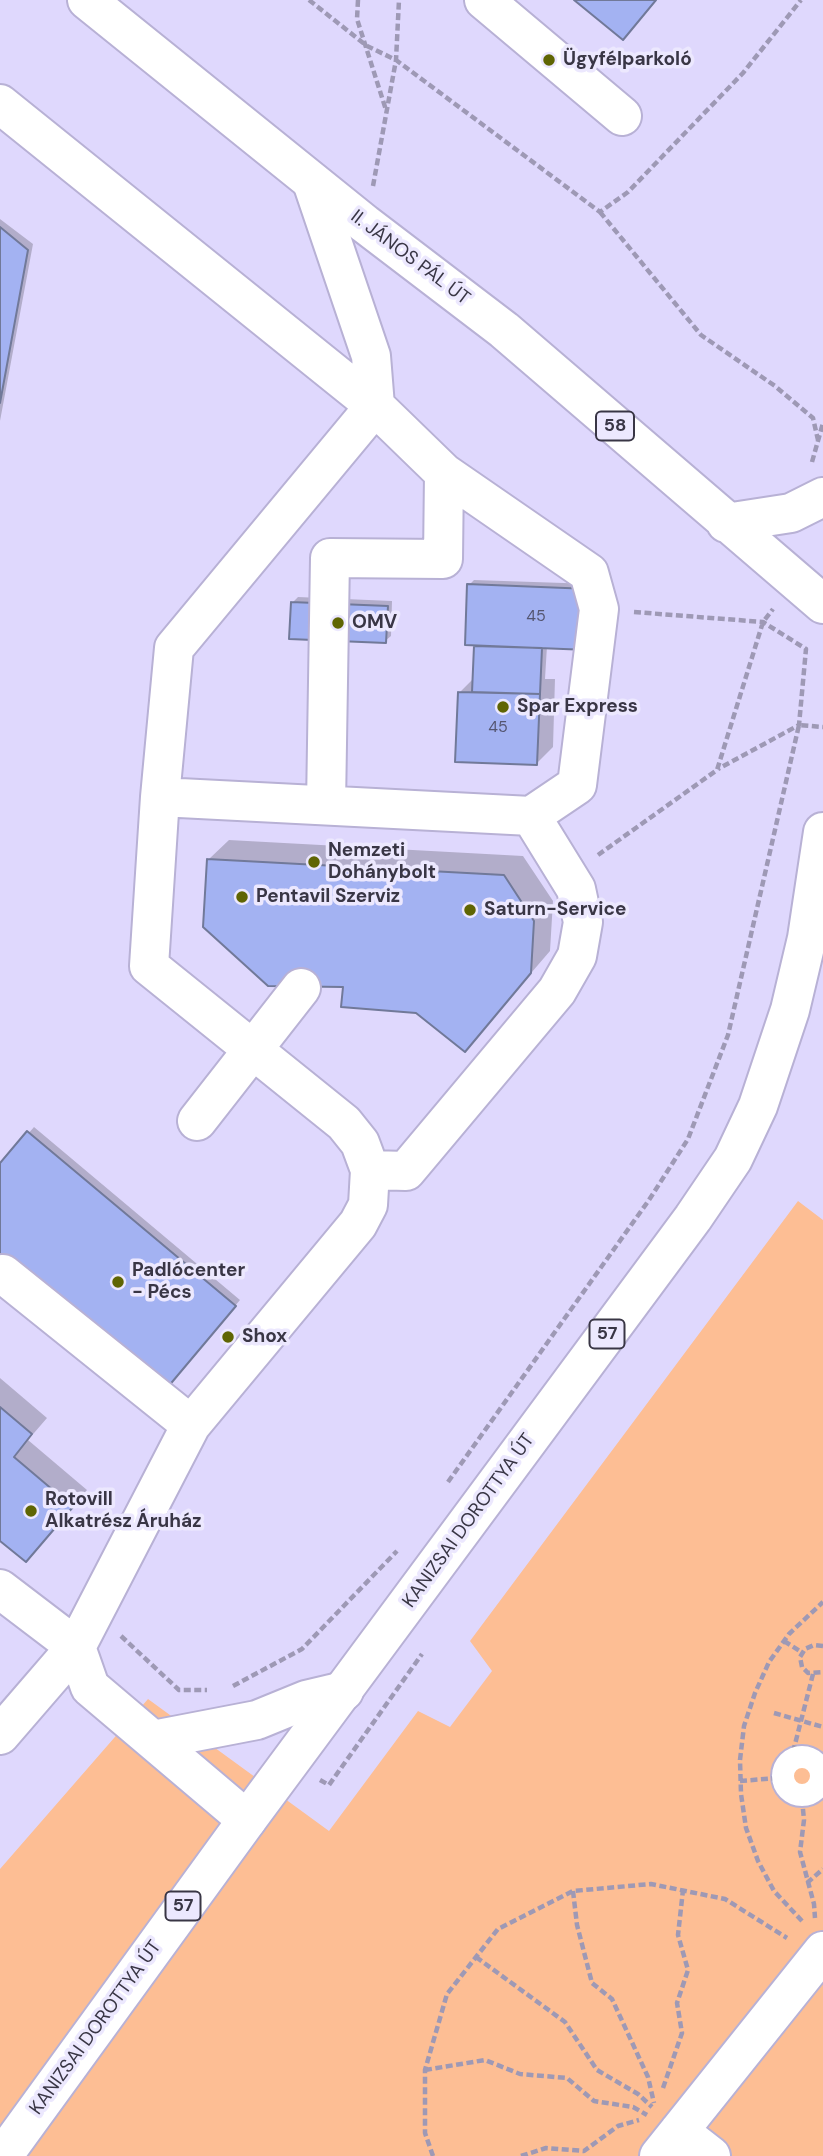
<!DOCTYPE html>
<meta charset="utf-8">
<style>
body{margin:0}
canvas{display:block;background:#dfd8fd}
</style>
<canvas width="823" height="2156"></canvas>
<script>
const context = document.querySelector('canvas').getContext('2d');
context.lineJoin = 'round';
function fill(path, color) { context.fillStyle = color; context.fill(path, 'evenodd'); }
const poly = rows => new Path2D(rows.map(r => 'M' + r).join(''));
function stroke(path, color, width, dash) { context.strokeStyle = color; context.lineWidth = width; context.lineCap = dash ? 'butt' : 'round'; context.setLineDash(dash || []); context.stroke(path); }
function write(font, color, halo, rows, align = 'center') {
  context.font = font + ' "DM Sans",sans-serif'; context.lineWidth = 7; context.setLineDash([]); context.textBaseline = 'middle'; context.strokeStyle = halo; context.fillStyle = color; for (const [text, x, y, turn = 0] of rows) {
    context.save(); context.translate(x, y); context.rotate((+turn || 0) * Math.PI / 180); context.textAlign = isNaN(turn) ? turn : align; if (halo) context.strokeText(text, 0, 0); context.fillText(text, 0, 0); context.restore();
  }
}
fill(poly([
 [798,1201,823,1220,823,2156,0,2156,0,1869,148,1699,329,1831,418,1711,450,1727,492,1671,470,1641]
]), '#fdbe94');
fill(poly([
 [577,0,657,0,623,38],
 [0,219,33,244,0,421],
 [474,580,594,584,547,646,545,679,555,679,553,747,537,763,460,692,474,678,476,644,469,585],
 [298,597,392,601,391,636,385,641,293,602],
 [229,840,523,856,553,901,550,951,465,1050,417,1011,345,985,209,859],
 [34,1127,240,1300,167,1387,0,1166],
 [0,1378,47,1418,28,1440,87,1490,41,1544,0,1538]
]), '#0003');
const building = poly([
 [574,0,656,0,623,40,574,0],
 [0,227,28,250,0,403,0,227],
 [467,584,590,589,588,650,465,645,467,584],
 [291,602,388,606,386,643,289,639,291,602],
 [474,646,542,648,540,694,472,692,474,646],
 [458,692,540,694,537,765,455,762,458,692],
 [207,859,504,875,534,921,531,973,465,1052,416,1013,341,1007,343,987,268,986,203,927,207,859],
 [27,1131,236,1306,162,1394,0,1259,0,1163,27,1131],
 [0,1407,32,1434,14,1457,73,1507,26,1562,0,1541,0,1407]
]);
fill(building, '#a3b2f2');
stroke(building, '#717999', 2);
const minor = poly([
 [484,0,622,116],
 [0,104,375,406,444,473,589,573,599,609,577,785,531,816,160,797],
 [326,805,330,558,443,559,444,473],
 [197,1121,301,988],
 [370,1170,406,1171,557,991,577,956,583,922,576,889,531,816],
 [3,1274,191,1425],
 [0,1589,76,1647],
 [76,1647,90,1687,247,1820],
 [0,1735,76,1647,191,1425,358,1224,368,1205,370,1170,360,1143,344,1123,149,966,160,797,174,648,375,406,371,356,312,182],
 [153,1740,257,1720,306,1700,344,1691],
 '791 1776a11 11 0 1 1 22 0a11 11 0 1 1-22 0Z',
 [679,2131,711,2156],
 [659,2156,823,1951]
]);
const major = poly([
 [87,0,365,224,504,330,823,604],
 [726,523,791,513,823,497],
 [3,2156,247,1820,693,1218,733,1159,758,1106,790,1010,807,938,823,832]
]);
stroke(minor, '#b8b1d5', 42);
stroke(major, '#b8b1d5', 42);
stroke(poly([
 [309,0,367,46,396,60,600,212,628,192,743,73,801,0],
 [358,0,357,19,386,110],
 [373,186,396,60,399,0],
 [600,212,701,335,775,386,813,418,818,440],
 [812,462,823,423],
 [634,612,763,622,806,649,799,725,718,769],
 [598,855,717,770,763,622,773,609],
 [448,1482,649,1200,688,1139,728,1035,799,725,823,727],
 [121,1636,179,1690,207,1690],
 [784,1641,803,1653],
 [823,1646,814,1645,805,1649,800,1657,802,1667,808,1673,823,1672],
 [233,1686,302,1649,397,1551],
 [774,1713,823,1727],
 [793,1752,813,1674],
 [823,1762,818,1755,803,1750,793,1752,787,1755,777,1768,777,1784,786,1798,801,1803,817,1798,823,1790],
 [320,1780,329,1785,422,1654],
 [740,1781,777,1778],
 [801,1788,804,1820,800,1852,814,1904,815,1918],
 [807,1883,823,1869],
 [573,1891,577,1925,592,1983,612,1999,648,2077,654,2103],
 [802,1921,774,1891,758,1861,746,1828,741,1794,740,1760,744,1726,755,1693,769,1662,789,1634,823,1602],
 [476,1957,565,2022,597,2070,638,2094,652,2107],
 [425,2070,485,2060,520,2074,567,2078,594,2101,633,2107,647,2115],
 [663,2088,682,2033,677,2003,688,1970,678,1935,683,1890],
 [433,2156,425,2133,425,2070,447,1994,498,1929,573,1891,651,1884,725,1899,787,1938],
 [521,2156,546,2148,584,2151,618,2126,639,2120]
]), '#9e99b5', 4.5, [7, 3.5]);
stroke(minor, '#fff', 38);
stroke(major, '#fff', 38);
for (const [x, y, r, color] of [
 [549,60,7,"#5f6503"],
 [338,623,7,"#5f6503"],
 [503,707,7,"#5f6503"],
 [314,862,7,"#5f6503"],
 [242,897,7,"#5f6503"],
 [470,910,7,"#5f6503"],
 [118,1282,7,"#5f6503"],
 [228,1337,7,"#5f6503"],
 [31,1511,7,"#5f6503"]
]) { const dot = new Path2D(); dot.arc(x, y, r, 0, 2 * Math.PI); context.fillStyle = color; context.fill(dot); stroke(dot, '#ece8fe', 2.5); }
write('16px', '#545570', null, [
 ["45",536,617],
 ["45",498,728]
]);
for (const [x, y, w] of [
 [615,426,38],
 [607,1334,35],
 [183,1906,35]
]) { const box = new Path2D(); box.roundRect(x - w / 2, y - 14.5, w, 29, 5); context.fillStyle = '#ece8fe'; context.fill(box); stroke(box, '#393645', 2); }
write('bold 18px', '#393645', null, [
 ["58",615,426],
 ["57",607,1334],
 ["57",183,1906]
]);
write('bold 19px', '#393645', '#ece8fe', [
 ["Ügyfélparkoló",563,60],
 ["OMV",352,623],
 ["Spar Express",517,707],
 ["Nemzeti",328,851],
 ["Dohánybolt",328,873],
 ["Pentavil Szerviz",256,897],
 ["Saturn-Service",484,910],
 ["Padlócenter",132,1271],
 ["- Pécs",132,1293],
 ["Shox",242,1337],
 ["Rotovill",45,1500],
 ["Alkatrész Áruház",45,1522]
], 'left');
write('19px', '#393645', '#ece8fe', [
 ["II. JÁNOS PÁL ÚT",410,258,37],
 ["KANIZSAI DOROTTYA ÚT",469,1521,-54],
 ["KANIZSAI DOROTTYA ÚT",96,2028,-54]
]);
</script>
